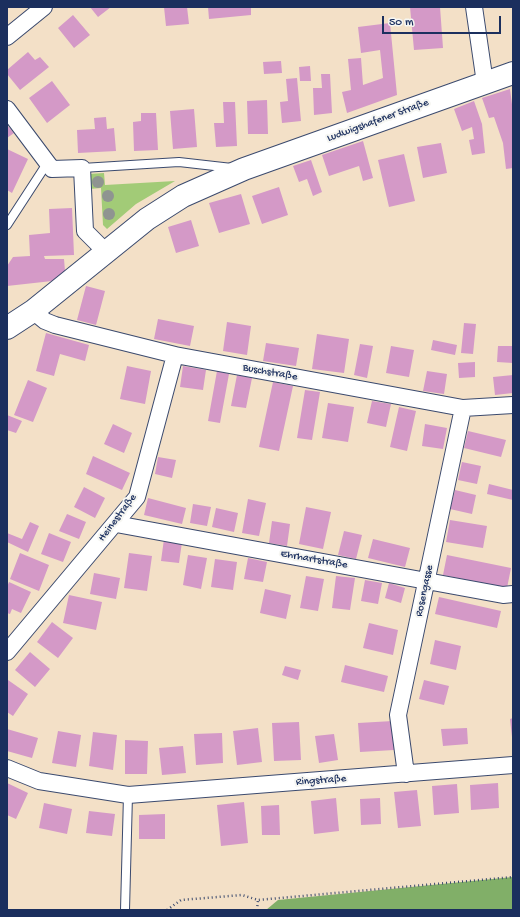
<!DOCTYPE html>
<meta charset="utf-8">
<style>
body{margin:0}
#map{position:relative;width:520px;height:917px;overflow:hidden;background:#f3e0c7;font-family:"Gochi Hand",sans-serif}
canvas{display:block}
.frame{position:absolute;inset:0;border:8px solid #1b2f5e;pointer-events:none}
.scale{position:absolute;left:382px;top:16px;width:119px;height:18px;box-sizing:border-box;border:2px solid #1b2f5e;border-top:0;padding-left:5px;font-size:12px;line-height:14px;white-space:nowrap;color:#1b2f5e;-webkit-text-stroke:3px #f6f6f2;paint-order:stroke}
</style>
<div id="map">
<canvas width="520" height="917"></canvas>
<div class="frame"></div>
<div class="scale">50 m</div>
</div>
<script>
const context = document.querySelector('canvas').getContext('2d');
context.lineJoin = 'round';
function fill(path, color) { context.fillStyle = color; context.fill(path, 'evenodd'); }
const poly = rows => new Path2D(rows.map(r => 'M' + r).join(''));
function stroke(path, color, width, dash) { context.strokeStyle = color; context.lineWidth = width; context.lineCap = dash ? 'butt' : 'round'; context.setLineDash(dash || []); context.stroke(path); }
function write(font, color, halo, rows, align = 'center') {
  context.font = font + ' "Gochi Hand",sans-serif'; context.lineWidth = 4; context.setLineDash([]); context.textBaseline = 'middle'; context.strokeStyle = halo; context.fillStyle = color; for (const [text, x, y, turn = 0] of rows) {
    context.save(); context.translate(x, y); context.rotate((+turn || 0) * Math.PI / 180); context.textAlign = isNaN(turn) ? turn : align; if (halo) context.strokeText(text, 0, 0); context.fillText(text, 0, 0); context.restore();
  }
}
fill(poly([
 [104,173,105,185,175,181,136,204,107,229,103,225,101,188,89,189,88,174]
]), '#a2cb77');
fill(poly([
 [513,877,513,910,266,910,278,900]
]), '#81af68');
fill(poly([
 [90,7,111,7,98,17],
 [164,7,187,7,189,24,166,26],
 [208,7,251,7,251,15,209,19],
 [410,7,440,7,443,48,414,50],
 [73,15,90,35,74,48,58,28],
 [390,23,397,95,347,113,342,92,351,90,348,59,361,58,363,85,383,78,380,50,361,53,358,27],
 [28,52,35,60,40,57,49,67,20,90,7,74,7,70],
 [281,61,282,73,264,74,263,62],
 [310,66,311,81,300,81,299,67],
 [321,74,330,74,332,113,314,115,313,88,322,88],
 [297,78,301,121,282,123,280,102,288,101,286,79],
 [52,81,70,105,47,123,29,98],
 [510,89,513,112,513,168,506,169,503,143,494,117,489,118,482,98],
 [267,100,268,134,248,134,247,101],
 [474,101,482,124,485,153,472,155,469,140,474,139,472,127,462,131,454,109],
 [223,102,235,102,237,146,216,147,214,123,224,123],
 [194,109,197,147,173,149,170,111],
 [141,113,156,113,158,150,134,151,133,122,141,121],
 [106,117,107,129,114,128,116,151,78,153,77,130,95,129,94,118],
 [7,125,14,133,7,138],
 [363,141,373,178,363,181,359,166,329,176,322,155],
 [441,143,447,173,423,178,417,147],
 [7,149,28,159,12,193,7,190],
 [404,154,415,201,389,207,378,160],
 [311,160,322,192,313,196,307,179,299,182,293,166],
 [279,187,288,215,262,224,252,196],
 [241,194,250,224,219,233,209,203],
 [72,208,74,255,44,256,45,259,64,259,65,271,52,281,7,286,7,266,13,257,30,256,29,235,50,233,49,209],
 [191,220,199,246,176,253,168,227],
 [86,286,105,291,96,325,77,320],
 [158,319,194,326,190,346,154,339],
 [227,322,251,326,247,355,223,351],
 [464,323,476,324,473,354,461,353],
 [46,333,89,345,85,361,60,354,54,376,36,371],
 [317,334,349,339,344,373,312,369],
 [433,340,457,345,455,355,431,350],
 [266,343,299,348,296,366,263,361],
 [360,344,373,346,367,378,354,375],
 [391,346,414,350,409,377,386,373],
 [498,346,513,346,513,363,497,362],
 [475,362,475,377,459,378,458,363],
 [127,366,151,371,145,404,120,399],
 [183,366,206,370,203,390,180,387],
 [217,371,229,374,220,423,208,421],
 [427,371,447,374,444,394,423,391],
 [237,375,252,378,246,408,231,406],
 [513,375,513,393,495,395,493,377],
 [28,380,47,388,33,422,14,415],
 [273,382,293,386,279,451,259,447],
 [305,390,320,392,312,440,297,438],
 [372,401,391,404,386,427,367,423],
 [328,403,354,407,348,442,322,438],
 [399,407,416,411,407,451,390,447],
 [7,415,22,421,16,433,7,430],
 [113,424,132,433,124,453,104,444],
 [425,424,447,428,443,449,422,446],
 [468,431,506,440,501,457,464,448],
 [93,456,130,473,122,490,86,474],
 [158,457,176,460,172,478,155,474],
 [462,462,481,466,477,484,458,480],
 [489,484,513,490,513,500,487,494],
 [84,487,105,498,95,518,74,507],
 [455,490,476,495,472,514,450,509],
 [148,498,186,508,182,524,144,515],
 [248,499,266,503,259,536,242,533],
 [193,504,211,507,207,526,190,523],
 [306,507,331,512,323,549,299,544],
 [216,508,238,513,234,532,212,527],
 [67,514,86,522,79,539,59,531],
 [450,520,487,526,483,548,446,542],
 [272,521,290,524,287,546,269,543],
 [30,522,39,526,28,552,7,542,7,533,22,539],
 [344,531,362,535,356,559,338,555],
 [49,533,71,542,63,562,41,554],
 [164,539,182,542,179,563,161,561],
 [373,539,410,548,405,567,368,558],
 [20,553,49,565,39,591,10,579],
 [129,553,152,556,147,591,124,588],
 [188,555,207,558,201,589,183,585],
 [447,555,511,568,507,588,443,575],
 [248,558,267,562,263,582,244,579],
 [215,559,237,562,233,590,211,587],
 [94,573,120,578,116,599,90,594],
 [306,576,324,579,318,611,300,608],
 [336,576,355,578,350,610,332,608],
 [365,580,382,583,378,604,361,601],
 [9,582,31,592,21,613,12,609,10,614,7,613,7,587],
 [389,583,405,588,401,603,385,598],
 [265,589,291,595,286,619,260,613],
 [69,595,102,602,96,630,63,623],
 [439,597,501,611,497,628,435,614],
 [52,622,73,638,58,658,37,642],
 [369,623,398,630,393,655,363,648],
 [435,640,461,646,456,670,430,664],
 [30,652,50,669,35,687,15,670],
 [345,665,388,676,384,692,341,682],
 [285,666,301,670,298,680,282,675],
 [8,680,28,694,13,716,7,712],
 [424,680,449,686,444,705,419,699],
 [513,718,513,737,512,737,510,719],
 [393,721,394,750,360,752,358,723],
 [299,722,301,760,274,761,272,723],
 [258,728,262,762,237,765,233,731],
 [467,728,468,744,443,746,441,729],
 [7,729,38,738,32,758,7,751],
 [58,731,81,735,76,767,52,763],
 [93,732,117,735,113,770,89,766],
 [222,733,223,763,196,765,194,734],
 [334,734,338,760,319,763,315,736],
 [125,740,148,741,147,774,125,774],
 [183,746,186,773,162,775,159,748],
 [7,783,28,793,16,819,7,815],
 [498,783,499,808,471,810,470,785],
 [457,784,459,813,434,815,432,786],
 [417,790,421,826,398,828,394,792],
 [336,798,339,831,314,834,311,801],
 [380,798,381,824,361,825,360,799],
 [244,802,248,843,221,846,217,805],
 [44,803,72,809,67,834,39,828],
 [279,805,280,835,262,835,261,806],
 [89,811,115,814,112,836,86,833],
 [165,814,165,839,139,839,139,815]
]), '#d499c7');
const service = poly([
 [82,168,179,162,232,168],
 [7,225,48,162],
 [125,910,128,795]
]);
const minor = poly([
 [474,7,485,83],
 [7,37,44,7],
 [7,109,52,169,82,168,85,231,106,252],
 [33,311,45,321,55,325,175,355,463,408,513,405],
 [116,524,503,595,513,594],
 [7,652,137,497,175,355],
 [7,768,39,781,128,795,513,765],
 [406,774,398,715,463,408]
]);
const secondary = poly([
 [7,328,33,311,147,219,183,196,244,169,513,73]
]);
stroke(service, '#3b4a6e', 10);
stroke(minor, '#3b4a6e', 18);
stroke(secondary, '#3b4a6e', 24);
stroke(poly([
 [167,910,181,900,242,895,258,900,513,877],
 [257,910,258,900]
]), '#3b4a6e', 2.5, [1, 3]);
stroke(service, '#fff', 8);
stroke(minor, '#fff', 16);
stroke(secondary, '#fff', 22);
context.fillStyle = '#8f9491';
for (const [x, y] of [
 [98,182],
 [108,196],
 [109,214]
]) { context.beginPath(); context.arc(x, y, 6, 0, 2 * Math.PI); context.fill(); }
write('11px', '#1b2f5e', '#f6f6f2', [
 ["Ludwigshafener Straße",378,121,-20],
 ["Buschstraße",270,373,10],
 ["Heinestraße",118,518,-53],
 ["Ehrhartstraße",314,560,10],
 ["Rosengasse",425,591,-78],
 ["Ringstraße",321,781,-4]
]);
</script>
